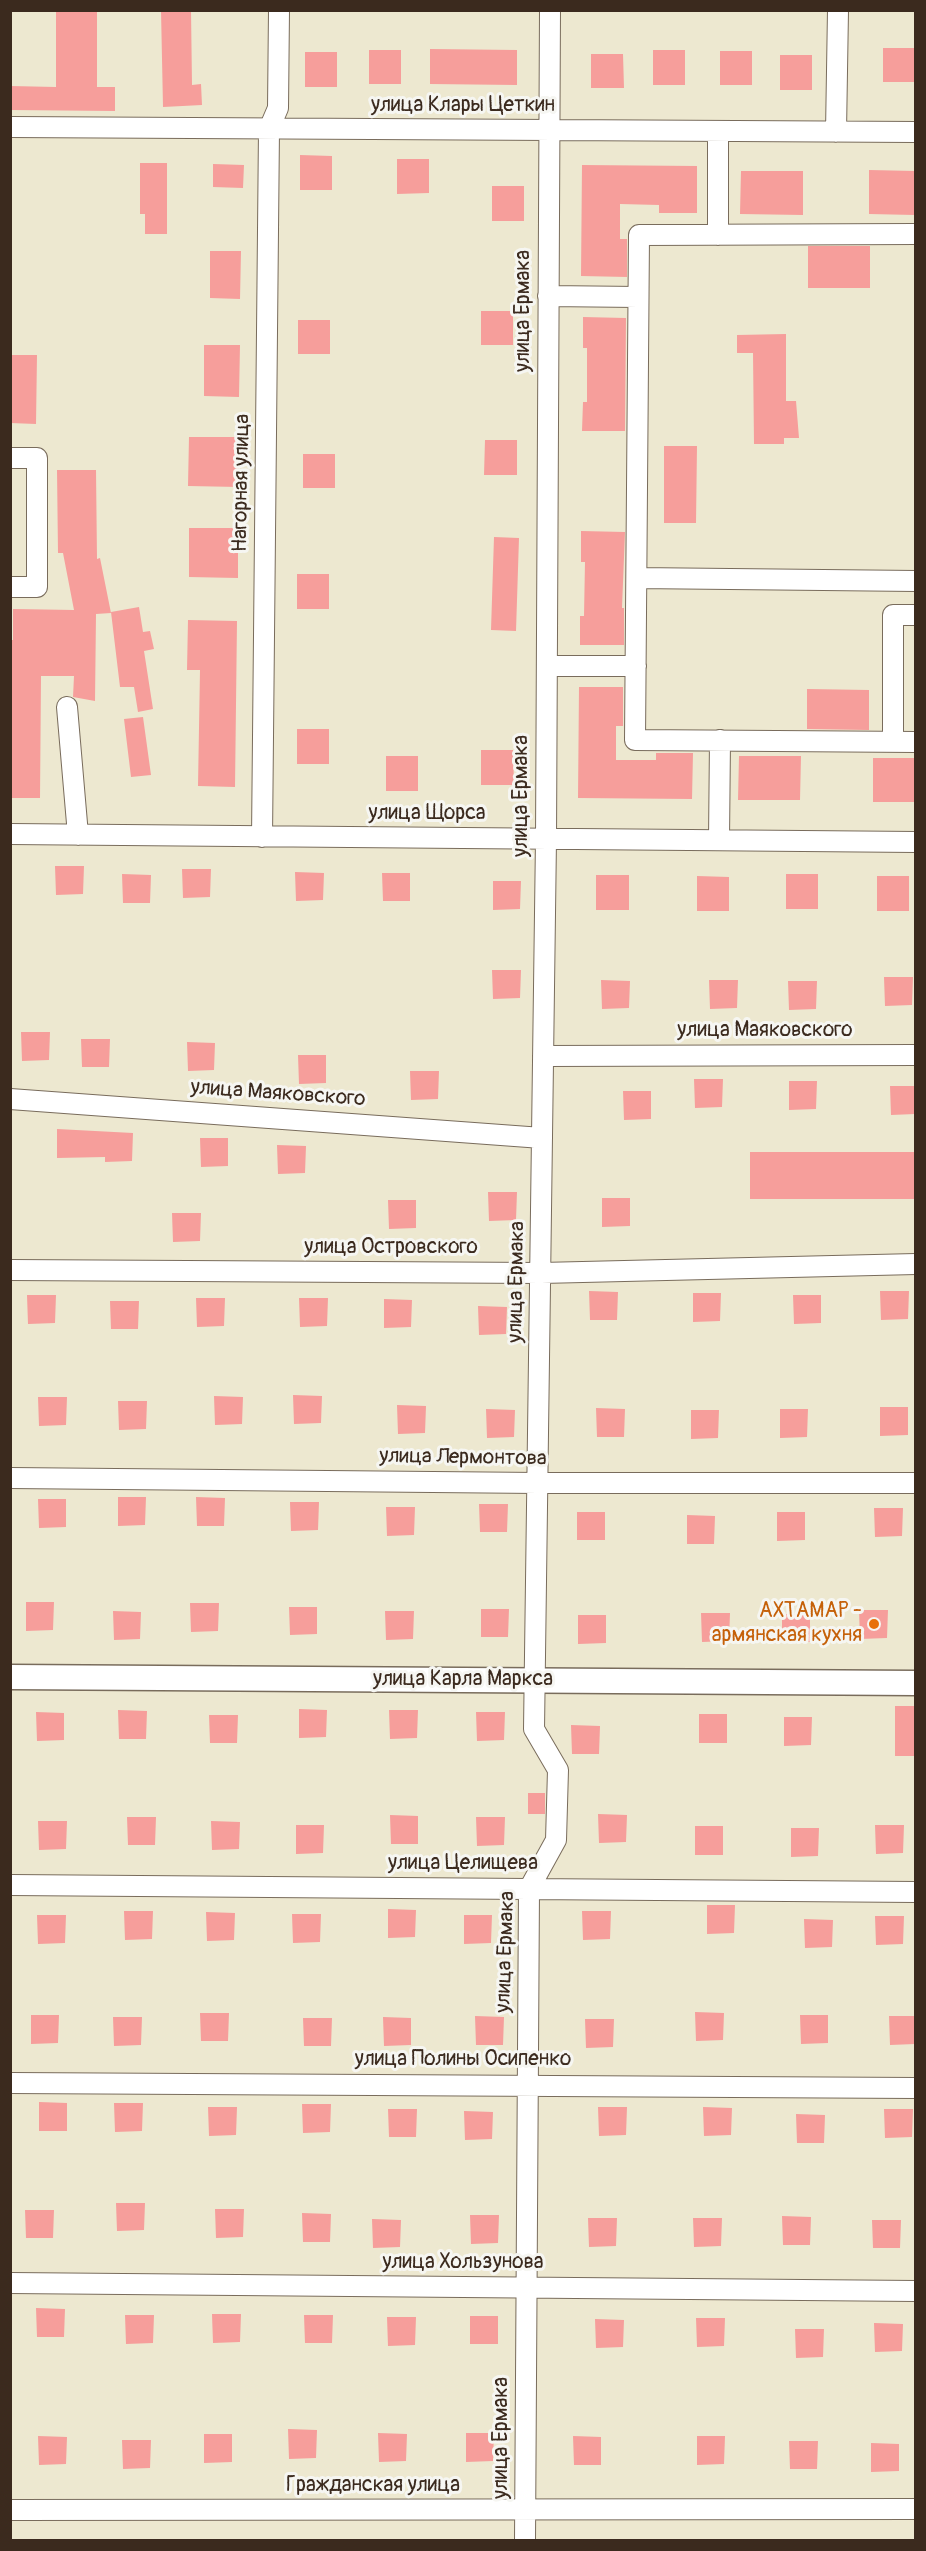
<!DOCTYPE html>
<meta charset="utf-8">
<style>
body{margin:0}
#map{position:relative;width:926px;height:2551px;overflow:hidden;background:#ede8d0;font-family:Pangolin,sans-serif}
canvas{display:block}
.frame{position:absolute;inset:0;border:12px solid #3b2a1e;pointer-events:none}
</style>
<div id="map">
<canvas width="926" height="2551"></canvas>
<div class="frame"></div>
</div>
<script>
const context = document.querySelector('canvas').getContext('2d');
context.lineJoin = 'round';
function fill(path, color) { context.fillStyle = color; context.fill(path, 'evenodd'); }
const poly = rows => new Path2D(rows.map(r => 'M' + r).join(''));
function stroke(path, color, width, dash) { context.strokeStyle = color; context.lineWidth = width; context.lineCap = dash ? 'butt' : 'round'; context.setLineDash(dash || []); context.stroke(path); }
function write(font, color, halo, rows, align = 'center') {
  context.font = font + ' Pangolin,sans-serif'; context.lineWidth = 6; context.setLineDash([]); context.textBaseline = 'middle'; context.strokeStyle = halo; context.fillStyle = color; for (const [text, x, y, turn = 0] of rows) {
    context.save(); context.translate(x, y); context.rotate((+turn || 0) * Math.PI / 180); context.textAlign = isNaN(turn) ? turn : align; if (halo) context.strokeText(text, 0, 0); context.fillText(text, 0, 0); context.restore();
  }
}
fill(poly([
 [56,10,97,10,97,87,115,87,115,111,10,110,10,86,56,87],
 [161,10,191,10,192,85,201,84,202,105,163,107],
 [883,48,915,48,915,82,883,82],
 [430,49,517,50,517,85,430,84],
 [369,50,401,50,401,84,369,84],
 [653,50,685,50,685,85,653,85],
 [720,51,752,51,752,85,720,85],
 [305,52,337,52,337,87,305,87],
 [591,54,623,54,624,88,591,88],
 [780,55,812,55,812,90,780,90],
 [300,155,332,156,332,190,300,190],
 [397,159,429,159,429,193,397,194],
 [140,163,167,163,167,234,145,234,145,214,140,214],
 [213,164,244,165,243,188,213,187],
 [582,165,697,166,697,213,659,213,659,205,620,204,620,239,627,239,627,277,581,276],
 [869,170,915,171,915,215,869,214],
 [741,171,803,171,803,215,740,214],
 [492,186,524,186,524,221,492,221],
 [808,246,870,246,870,288,808,288],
 [210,251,241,251,240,299,210,298],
 [481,311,513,311,513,345,481,345],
 [583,317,626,318,625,431,582,431,583,402,587,402,587,348,583,348],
 [298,320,330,320,330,354,298,354],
 [786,334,786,401,796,401,799,438,784,438,784,444,754,444,753,353,737,353,737,335],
 [204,345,240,345,239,397,204,396],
 [10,355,37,355,36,424,10,423],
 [189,437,239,437,239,487,188,486],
 [485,440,517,440,517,475,484,475],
 [664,446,697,446,696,523,664,523],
 [303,454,335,454,335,488,303,488],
 [57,470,96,470,97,559,100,558,111,613,96,614,95,701,73,697,74,676,41,676,40,798,10,798,10,640,13,640,13,609,74,610,63,553,58,553],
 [189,528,238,528,238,578,189,577],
 [581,531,625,532,622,608,624,608,624,645,580,645,580,616,584,616,585,562,581,562],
 [494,537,519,538,516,631,491,630],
 [297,574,329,574,329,609,297,609],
 [139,607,143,632,150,631,154,649,144,651,153,709,138,712,134,687,120,687,111,612],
 [188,620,237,621,235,787,198,786,200,670,187,670],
 [579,687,623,687,623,726,616,726,616,760,656,760,656,753,693,753,692,799,578,798],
 [807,689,869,690,869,730,807,729],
 [143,717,151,775,131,777,124,719],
 [297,729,329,729,329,764,297,764],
 [481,750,513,750,514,785,481,785],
 [386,756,418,756,418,791,386,791],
 [739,756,801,756,800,800,738,800],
 [873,758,915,758,915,802,873,802],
 [55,866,84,866,83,894,56,895],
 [182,869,211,869,210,897,183,898],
 [295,872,324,873,323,900,296,901],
 [382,873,410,873,410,901,383,901],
 [122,874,151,875,150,903,123,903],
 [786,874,818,874,818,909,786,909],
 [596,875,629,875,629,910,596,910],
 [697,876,729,877,729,911,697,911],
 [877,876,909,876,909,911,877,911],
 [493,881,521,881,520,909,493,910],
 [492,970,521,970,520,998,493,999],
 [884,977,913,977,912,1005,885,1006],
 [601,980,630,981,629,1008,602,1009],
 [709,980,738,980,737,1008,710,1009],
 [788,981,817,981,816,1009,789,1010],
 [21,1032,50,1032,49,1060,22,1061],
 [81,1039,110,1039,109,1067,82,1067],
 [187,1042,215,1043,214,1070,188,1071],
 [298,1055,326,1055,326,1083,299,1084],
 [410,1071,439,1071,438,1099,411,1100],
 [694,1079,723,1079,722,1107,695,1108],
 [789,1081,817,1081,816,1109,789,1110],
 [890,1086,915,1086,915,1114,891,1115],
 [623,1091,651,1091,651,1119,624,1120],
 [57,1129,133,1133,132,1161,105,1162,105,1157,57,1158],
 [200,1138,228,1138,228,1166,201,1167],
 [277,1145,306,1146,305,1173,278,1174],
 [750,1152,915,1152,915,1199,750,1199],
 [488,1192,517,1192,516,1220,489,1221],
 [602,1198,630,1198,630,1226,602,1227],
 [388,1200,416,1200,416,1228,389,1229],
 [172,1213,201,1213,200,1241,173,1242],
 [589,1291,618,1292,617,1320,590,1320],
 [880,1291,909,1291,908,1319,881,1320],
 [693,1293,721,1293,720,1321,693,1322],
 [27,1295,56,1295,55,1323,28,1324],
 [793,1295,821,1295,821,1323,794,1324],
 [196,1298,225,1298,224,1326,197,1327],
 [299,1298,328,1298,327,1326,300,1327],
 [384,1299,412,1300,411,1327,384,1328],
 [110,1301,139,1301,138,1329,111,1329],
 [478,1306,507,1307,506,1334,479,1335],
 [293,1395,322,1396,321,1423,294,1424],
 [214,1396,243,1397,242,1424,215,1425],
 [38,1397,67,1397,66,1425,39,1426],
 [118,1401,147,1401,146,1429,119,1430],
 [397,1405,426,1406,425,1433,398,1434],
 [880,1407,908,1407,908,1435,880,1436],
 [596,1408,625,1409,624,1437,597,1437],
 [486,1409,515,1410,514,1437,487,1438],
 [780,1409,808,1409,807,1437,780,1438],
 [691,1410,719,1410,718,1438,691,1439],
 [118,1497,146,1497,145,1525,118,1526],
 [196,1497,225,1498,224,1526,197,1526],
 [38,1499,66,1499,66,1527,39,1528],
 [290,1502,319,1502,318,1530,291,1531],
 [479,1504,508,1504,507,1532,480,1532],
 [386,1507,415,1507,414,1535,387,1536],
 [874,1508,903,1508,902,1536,875,1537],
 [577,1512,605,1512,605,1540,577,1540],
 [777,1512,805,1512,805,1540,777,1541],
 [687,1515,715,1516,714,1544,687,1544],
 [26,1602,54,1602,53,1630,26,1631],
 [190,1603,219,1603,218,1631,191,1632],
 [289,1607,317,1607,317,1634,290,1635],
 [481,1609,509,1609,508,1637,481,1637],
 [859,1610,888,1610,887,1638,860,1639],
 [113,1611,141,1612,140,1639,114,1640],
 [385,1611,414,1611,413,1639,386,1640],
 [701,1613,730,1613,729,1641,702,1642],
 [782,1614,810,1614,810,1642,782,1642],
 [578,1615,606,1615,606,1643,578,1644],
 [895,1706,915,1706,915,1756,895,1756],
 [299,1709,327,1710,326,1737,299,1738],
 [118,1710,147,1711,146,1739,119,1739],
 [389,1710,418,1710,417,1738,390,1739],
 [36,1712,64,1713,64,1740,37,1741],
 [476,1712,505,1712,504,1740,477,1741],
 [699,1714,727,1714,727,1743,699,1743],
 [209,1715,238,1715,237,1743,210,1743],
 [784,1717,812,1717,811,1745,784,1746],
 [571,1725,600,1726,599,1754,572,1754],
 [528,1793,545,1793,545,1814,528,1814],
 [598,1814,627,1815,626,1842,599,1843],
 [390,1815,418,1816,418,1844,391,1844],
 [127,1817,156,1817,155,1845,128,1845],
 [476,1817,505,1817,504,1845,477,1846],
 [38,1821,67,1821,66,1849,39,1850],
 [211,1821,240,1822,239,1849,212,1850],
 [296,1825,324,1825,323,1853,296,1854],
 [875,1825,904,1825,903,1853,876,1854],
 [695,1826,723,1826,723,1855,695,1855],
 [791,1828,819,1828,818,1856,791,1857],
 [707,1905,735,1905,734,1933,707,1934],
 [388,1909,416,1910,415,1937,388,1938],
 [124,1911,153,1911,152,1939,125,1940],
 [582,1911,611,1911,610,1939,583,1940],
 [206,1912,235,1913,234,1940,207,1941],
 [292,1914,321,1914,320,1942,293,1943],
 [37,1915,66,1915,65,1943,38,1944],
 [464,1915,492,1915,491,1943,464,1944],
 [875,1916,904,1916,903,1944,876,1945],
 [804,1919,833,1920,832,1947,805,1948],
 [695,2012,724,2013,723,2040,696,2041],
 [200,2013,229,2013,228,2041,201,2041],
 [31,2015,59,2015,58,2043,31,2044],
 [800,2015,828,2015,828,2043,801,2044],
 [475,2016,504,2017,503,2045,476,2045],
 [889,2016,915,2016,915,2044,890,2045],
 [113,2017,142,2017,141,2045,114,2046],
 [383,2017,411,2018,411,2045,384,2046],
 [303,2018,332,2018,331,2046,304,2046],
 [585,2019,614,2019,613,2047,586,2048],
 [39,2102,67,2103,67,2131,39,2131],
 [114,2103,143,2103,142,2131,115,2132],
 [302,2104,331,2104,330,2132,303,2133],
 [208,2107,237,2107,236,2135,209,2136],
 [598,2107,627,2107,626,2135,599,2136],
 [703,2107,732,2108,731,2135,704,2136],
 [388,2109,417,2109,416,2137,389,2137],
 [884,2109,913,2109,912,2137,885,2138],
 [464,2111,493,2112,492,2139,465,2140],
 [796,2114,825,2115,824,2143,797,2143],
 [116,2203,145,2203,144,2230,117,2231],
 [215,2209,244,2209,243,2237,216,2238],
 [25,2210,54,2210,53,2238,26,2238],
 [302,2213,331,2214,330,2242,303,2242],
 [470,2215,499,2215,498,2243,471,2244],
 [782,2216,811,2217,810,2245,783,2245],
 [588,2218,617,2218,616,2246,589,2247],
 [693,2218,722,2218,721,2246,694,2247],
 [372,2219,401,2220,400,2247,373,2248],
 [872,2220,901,2220,900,2248,873,2248],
 [36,2308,65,2309,64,2337,37,2337],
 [212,2314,241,2314,240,2342,213,2343],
 [125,2315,154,2315,153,2343,126,2344],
 [304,2315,333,2315,332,2343,305,2343],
 [470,2316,498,2316,498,2344,470,2344],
 [387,2317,416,2317,415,2345,388,2346],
 [696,2318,725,2318,724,2346,697,2347],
 [595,2319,624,2320,623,2347,596,2348],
 [874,2323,903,2324,902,2351,875,2352],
 [795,2329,824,2329,823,2357,796,2358],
 [288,2429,317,2430,316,2458,289,2459],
 [378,2433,407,2434,406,2461,379,2462],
 [466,2433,494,2433,493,2461,466,2462],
 [204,2434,232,2434,232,2462,204,2463],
 [38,2436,67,2437,66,2464,39,2465],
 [573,2436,601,2437,601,2465,574,2465],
 [697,2436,725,2436,724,2464,697,2465],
 [122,2440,151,2440,150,2468,123,2469],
 [789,2441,818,2441,817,2469,790,2469],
 [871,2443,899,2444,899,2471,871,2472]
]), '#f69e9b');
const minor = poly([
 [10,127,916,132],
 [718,131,718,235],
 [836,132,838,10],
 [916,234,639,235,635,740,916,742],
 [548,296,638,297],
 [10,458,37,458,37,587,10,587],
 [637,578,916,581],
 [547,666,636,666],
 [67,707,78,835],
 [893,742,893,615,916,615],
 [10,834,916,842],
 [262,837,269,129,278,108,279,10],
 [719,840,720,740],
 [543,1056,916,1055],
 [10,1099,542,1138],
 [10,1270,541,1273,916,1264],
 [10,1478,538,1483,916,1483],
 [10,1885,916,1892],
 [10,2083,916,2088],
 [10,2283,916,2291],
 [10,2510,916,2509],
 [525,2540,529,1889,556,1840,558,1770,534,1729,546,839,550,10]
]);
const major = poly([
 [10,1677,916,1683]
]);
stroke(minor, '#796c5c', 22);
stroke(major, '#796c5c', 27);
stroke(minor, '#fff', 20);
stroke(major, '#fff', 24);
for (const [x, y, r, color] of [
 [874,1624,6,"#e8710a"]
]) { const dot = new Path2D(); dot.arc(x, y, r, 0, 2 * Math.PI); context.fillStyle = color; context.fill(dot); stroke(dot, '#f6f6f2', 2); }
write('21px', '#3b2a1e', '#f6f6f2', [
 ["улица Клары Цеткин",463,106],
 ["улица Ермака",524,311,-90],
 ["Нагорная улица",242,483,-89],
 ["улица Ермака",522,796,-90],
 ["улица Щорса",427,814],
 ["улица Маяковского",765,1031],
 ["улица Маяковского",278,1094,4],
 ["улица Островского",391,1248],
 ["улица Ермака",517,1282,-89],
 ["улица Лермонтова",463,1458,1],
 ["улица Карла Маркса",463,1680],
 ["улица Целищева",463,1864],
 ["улица Ермака",506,1952,-88],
 ["улица Полины Осипенко",463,2060],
 ["улица Хользунова",463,2263],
 ["улица Ермака",502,2438,-90],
 ["Гражданская улица",373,2486]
]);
write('21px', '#c56008', '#f6f6f2', [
 ["АХТАМАР -",862,1612],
 ["армянская кухня",862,1636]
], 'right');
</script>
